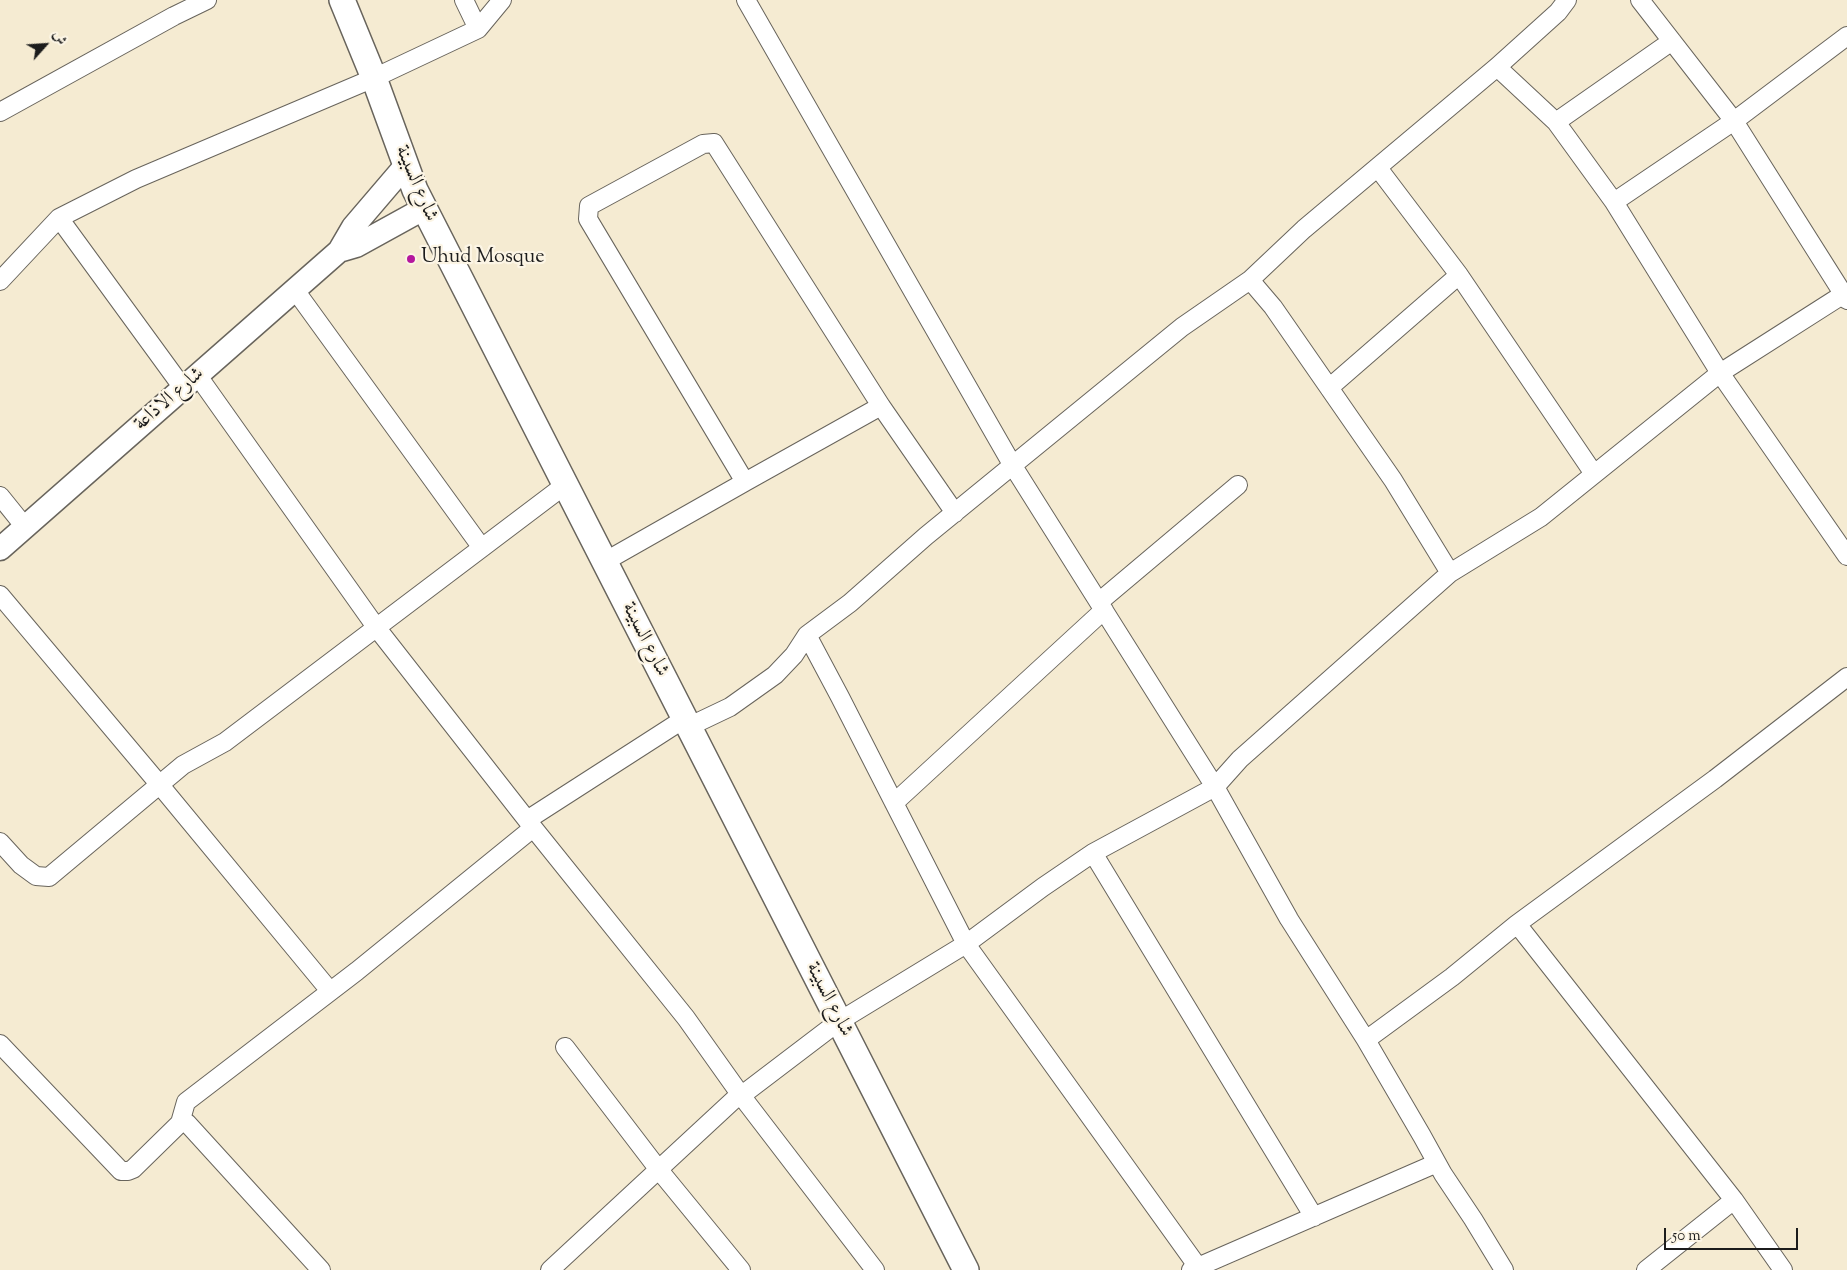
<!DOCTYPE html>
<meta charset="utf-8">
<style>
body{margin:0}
#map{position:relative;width:1847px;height:1270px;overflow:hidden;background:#f5ebd2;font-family:"Sorts Mill Goudy",Amiri,serif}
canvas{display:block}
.north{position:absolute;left:20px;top:20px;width:50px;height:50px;-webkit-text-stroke:4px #fcf5e5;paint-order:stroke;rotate:64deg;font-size:14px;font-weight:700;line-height:20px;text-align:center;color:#1c1c1c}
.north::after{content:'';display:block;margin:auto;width:18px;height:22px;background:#1c1c1c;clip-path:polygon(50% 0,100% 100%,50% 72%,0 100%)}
.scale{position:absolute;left:1664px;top:1228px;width:134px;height:22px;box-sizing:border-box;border:2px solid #1c1c1c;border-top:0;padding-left:6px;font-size:15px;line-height:18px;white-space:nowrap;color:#1c1c1c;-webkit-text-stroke:4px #fcf5e5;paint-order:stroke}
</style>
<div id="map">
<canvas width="1847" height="1270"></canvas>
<div class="north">ش</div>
<div class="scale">50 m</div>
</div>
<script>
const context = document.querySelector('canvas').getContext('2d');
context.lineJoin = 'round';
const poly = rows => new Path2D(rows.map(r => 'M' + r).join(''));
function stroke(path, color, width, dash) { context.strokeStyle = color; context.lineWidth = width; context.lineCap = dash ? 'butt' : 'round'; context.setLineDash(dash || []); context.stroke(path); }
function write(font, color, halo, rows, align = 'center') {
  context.font = font + ' "Sorts Mill Goudy",Amiri,serif'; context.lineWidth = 4.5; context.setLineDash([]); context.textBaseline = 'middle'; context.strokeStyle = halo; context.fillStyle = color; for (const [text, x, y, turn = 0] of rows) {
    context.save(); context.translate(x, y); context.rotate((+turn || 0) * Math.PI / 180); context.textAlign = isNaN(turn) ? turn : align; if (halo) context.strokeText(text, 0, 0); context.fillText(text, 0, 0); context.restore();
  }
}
const minor = poly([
 [464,0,478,29],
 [746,0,1013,466,1215,787,1289,919,1366,1040,1422,1136,1443,1174,1473,1219,1504,1270],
 [1640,0,1734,121,1847,300],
 [1497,67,1556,122,1614,202,1720,373,1847,556],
 [0,112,174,16,207,0],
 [1556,122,1672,41],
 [1378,168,1459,275,1594,474],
 [1614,202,1734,121,1847,36],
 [59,218,183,388],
 [0,281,59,218,136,179,374,78,478,29,502,0],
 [295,290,482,548],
 [198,376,376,627,527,820,686,1018,740,1094,746,1092,838,1022,966,944,1198,1267],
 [1329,388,1459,275],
 [881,406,745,482,588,219,589,206,703,144,714,143,881,406,955,513],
 [0,496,25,527],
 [604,562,745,482],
 [1450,573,1541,517,1720,373,1847,292],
 [0,595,159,784,330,991],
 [1099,602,1238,485],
 [807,635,840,697,966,944,1043,887,1093,853,1215,787,1240,759,1450,573,1393,480,1273,307,1250,280],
 [688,727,730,707,775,675,794,655,807,635,850,603,926,536,1182,327,1250,280,1304,229,1497,67,1558,12,1567,0],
 [894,803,1104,610],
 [527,820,684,719],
 [0,842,21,865,36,876,49,877,183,765,225,742,565,485],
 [1093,853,1314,1217],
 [1517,924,1734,1200,1783,1270],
 [1366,1040,1452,977,1517,924,1715,779,1847,677],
 [0,1044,121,1171,128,1171,133,1169,180,1123,187,1123,321,1270],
 [565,1047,659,1170,741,1270],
 [180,1123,186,1102,357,971,533,828],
 [550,1270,740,1094,875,1270],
 [1191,1270,1437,1163],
 [1646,1270,1734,1200]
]);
const tertiary = poly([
 [339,251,356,246,425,208],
 [0,549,339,251,353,227,406,165]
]);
const secondary = poly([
 [342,0,374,78,415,190,966,1270]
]);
stroke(minor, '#68645c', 20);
stroke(tertiary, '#68645c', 25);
stroke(secondary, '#68645c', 28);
stroke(minor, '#fff', 18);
stroke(tertiary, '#fff', 22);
stroke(secondary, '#fff', 25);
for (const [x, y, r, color] of [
 [411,259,5,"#b5179e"]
]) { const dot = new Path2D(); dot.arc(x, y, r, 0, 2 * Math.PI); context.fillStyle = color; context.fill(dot); stroke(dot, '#fcf5e5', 2); }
write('20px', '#1c1c1c', '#fcf5e5', [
 ["شارع السبينة",415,184,67],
 ["شارع الاذاعة",170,400,-41],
 ["شارع السبينة",644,640,63],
 ["شارع السبينة",828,1000,63]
]);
write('20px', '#1c1c1c', '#fcf5e5', [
 ["Uhud Mosque",421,259]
], 'left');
</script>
